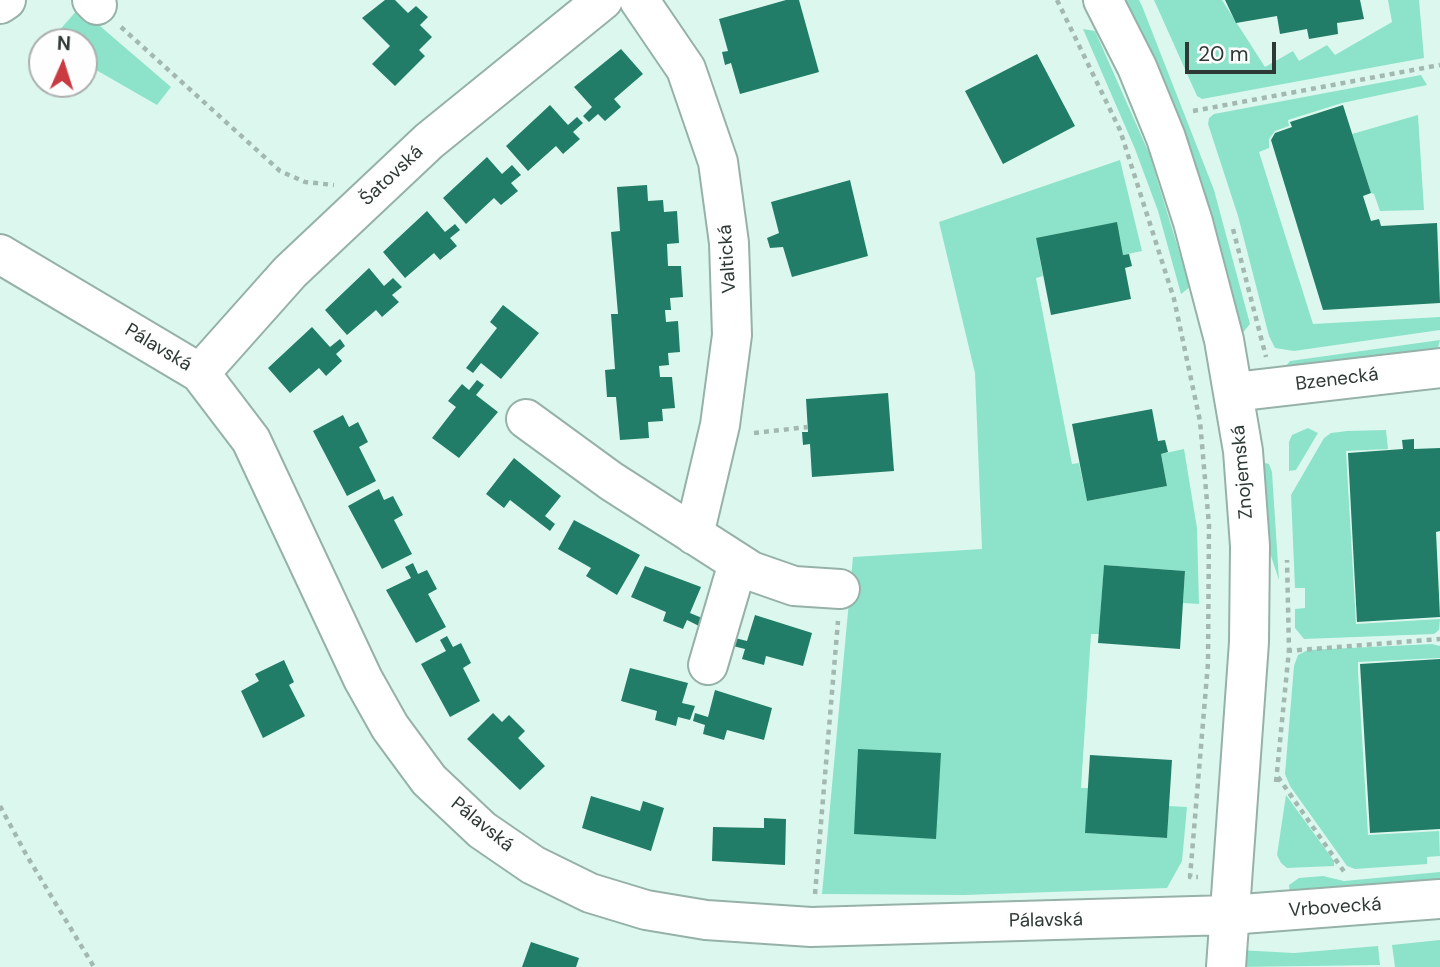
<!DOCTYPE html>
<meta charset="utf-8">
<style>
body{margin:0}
#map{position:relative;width:1440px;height:967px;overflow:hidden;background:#dcf8ee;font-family:"DM Sans",sans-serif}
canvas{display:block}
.north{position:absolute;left:28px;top:28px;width:70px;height:70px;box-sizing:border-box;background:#fefefe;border:2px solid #abafae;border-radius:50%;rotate:3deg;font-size:19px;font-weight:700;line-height:28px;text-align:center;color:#2e3935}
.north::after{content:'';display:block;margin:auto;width:24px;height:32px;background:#ca3b41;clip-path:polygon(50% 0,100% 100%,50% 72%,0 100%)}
.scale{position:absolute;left:1185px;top:42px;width:91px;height:32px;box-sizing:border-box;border:4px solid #2e3935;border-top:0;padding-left:9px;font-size:21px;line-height:24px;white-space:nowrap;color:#2e3935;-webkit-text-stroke:5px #fefefe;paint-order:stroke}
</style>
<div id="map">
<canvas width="1440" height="967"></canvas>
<div class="north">N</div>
<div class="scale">20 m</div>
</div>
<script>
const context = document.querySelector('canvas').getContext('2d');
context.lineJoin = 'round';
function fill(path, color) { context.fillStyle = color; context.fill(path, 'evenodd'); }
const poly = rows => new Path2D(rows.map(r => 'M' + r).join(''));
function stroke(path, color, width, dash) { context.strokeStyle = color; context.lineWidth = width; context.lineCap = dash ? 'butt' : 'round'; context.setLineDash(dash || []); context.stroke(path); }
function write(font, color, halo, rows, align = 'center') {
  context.font = font + ' "DM Sans",sans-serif'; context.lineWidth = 7; context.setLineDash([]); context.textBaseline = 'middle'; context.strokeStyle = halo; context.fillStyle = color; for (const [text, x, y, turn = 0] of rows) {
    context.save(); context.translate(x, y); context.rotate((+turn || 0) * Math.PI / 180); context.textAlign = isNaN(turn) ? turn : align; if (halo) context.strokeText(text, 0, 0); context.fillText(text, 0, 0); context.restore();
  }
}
fill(poly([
 [1123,0,1139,0,1142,6,1214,190,1250,324,1240,336],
 [1154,0,1222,0,1265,67,1293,51,1299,61,1327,45,1335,55,1392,22,1388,0,1419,0,1424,58,1202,99,1197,96],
 [79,8,171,87,157,105,84,63,84,42,49,42],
 [1083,29,1095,31,1149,153,1190,287,1181,294,1158,211,1135,149],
 [1421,75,1427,85,1342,103,1288,120,1289,126,1275,131,1269,139,1269,148,1259,152,1313,324,1440,317,1440,330,1294,351,1275,348,1269,336,1238,216,1208,124,1209,118,1214,114],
 [1418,115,1424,210,1380,211,1374,194,1371,193,1352,134],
 [1120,160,1142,251,1123,255,1036,238,1043,276,1036,278,1072,464,1079,463,1087,501,1167,486,1161,454,1184,449,1197,528,1199,604,1183,603,1185,571,1104,565,1099,634,1091,634,1081,788,1088,788,1086,833,1167,838,1169,806,1187,807,1182,861,1167,888,964,895,822,894,853,557,982,549,975,373,939,222],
 [1440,340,1438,348,1429,352,1285,367,1290,361],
 [1308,428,1318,433,1296,470,1289,471,1289,442,1292,435],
 [1386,430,1388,449,1346,451,1356,624,1440,619,1439,630,1434,634,1304,639,1295,628,1295,609,1305,608,1305,588,1295,588,1291,495,1324,438,1331,433,1347,431],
 [1261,462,1269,464,1272,472,1279,580,1267,544],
 [1432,644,1440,646,1440,658,1358,662,1358,672,1368,835,1439,831,1440,856,1427,857,1427,864,1355,869,1347,866,1290,786,1285,774,1294,666,1298,655,1308,650],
 [1286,795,1334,861,1334,866,1287,868,1281,863,1277,855],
 [1440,872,1440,882,1290,896,1289,885,1299,878,1323,876,1344,881],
 [1440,940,1440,967,1395,967,1392,945],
 [1378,946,1380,965,1237,967,1239,950,1294,953]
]), '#8de3c9');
fill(poly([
 [385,0,395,0,408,13,416,6,428,17,420,25,432,37,419,50,425,56,395,86,372,64,390,46,362,18],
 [786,0,799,0,819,72,740,94,731,63,725,65,722,52,728,51,719,19],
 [1225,0,1360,0,1364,19,1337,23,1338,34,1309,39,1307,29,1280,34,1277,16,1236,23],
 [621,49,643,74,614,99,621,107,605,121,598,114,589,122,583,116,592,107,574,87],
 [1037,54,1075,126,1003,164,965,91],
 [550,105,568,125,577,117,583,123,573,132,580,139,563,154,556,146,528,171,506,146],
 [1343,105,1371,193,1363,196,1371,221,1379,219,1381,226,1437,223,1440,303,1323,310,1271,140,1275,133,1292,127,1290,122],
 [487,157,502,174,512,165,521,175,511,183,518,191,501,205,494,198,466,224,443,198],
 [850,180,868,256,792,277,783,247,770,248,767,238,779,233,771,202],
 [647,185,648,201,663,200,664,212,677,211,679,243,667,244,668,266,681,266,683,297,670,298,671,310,665,310,666,322,678,321,680,352,668,353,669,365,659,366,660,377,672,377,675,408,662,409,663,421,648,422,649,438,620,440,616,397,607,397,605,370,615,369,611,314,618,314,611,232,620,231,617,187],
 [427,211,445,232,455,224,460,230,450,238,457,246,440,260,434,253,405,278,383,252],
 [1117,222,1123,255,1129,254,1132,266,1125,268,1131,299,1051,315,1036,238],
 [369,268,384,286,393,278,402,287,392,295,399,302,382,317,376,310,347,335,325,310],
 [503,305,539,333,501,379,481,363,473,373,466,368,497,328,490,322],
 [312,327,330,347,340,339,345,346,336,354,342,361,326,376,319,368,290,393,268,368],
 [477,380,484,385,476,395,498,412,459,458,432,438,456,407,448,401,462,384,469,390],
 [888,393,894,471,812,477,810,444,803,445,802,432,808,432,806,399],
 [1152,409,1158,441,1165,440,1168,452,1161,454,1167,486,1087,501,1072,424],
 [343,415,349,427,358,422,368,442,359,447,376,481,347,496,313,431],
 [1414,439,1414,449,1440,448,1440,531,1436,532,1440,617,1357,622,1348,453,1403,449,1402,440],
 [514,458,561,496,545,516,555,524,550,531,510,500,504,508,486,494],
 [379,489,384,500,393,496,403,515,394,520,412,554,382,569,348,506],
 [574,520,640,555,617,595,586,576,591,568,558,549],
 [413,563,418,574,427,570,437,589,428,594,446,627,416,643,386,590,411,578,405,567],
 [1104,565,1185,571,1180,649,1098,643],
 [645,566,701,587,690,613,702,618,699,626,687,620,683,629,663,621,666,612,631,597],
 [755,615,812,633,803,666,766,656,764,665,742,659,745,649,733,646,735,638,747,641],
 [447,636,453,647,461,643,471,663,463,668,480,701,450,717,421,664,446,651,440,640],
 [1440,659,1440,829,1370,833,1360,664],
 [284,660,294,682,289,685,305,716,263,738,241,691,259,681,255,674],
 [630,668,688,683,682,703,695,706,690,720,678,717,676,726,655,720,657,711,621,701],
 [715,690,772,708,764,740,727,730,724,740,703,734,705,725,693,721,695,713,708,717],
 [493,713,502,722,509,715,525,731,518,738,545,766,520,790,467,739],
 [858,749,941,753,936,839,854,834],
 [1090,755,1172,760,1167,838,1085,833],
 [591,796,640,811,643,801,664,808,651,851,582,828],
 [764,818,786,819,785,865,712,861,713,827,764,828],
 [531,942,579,958,576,967,522,967]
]), '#217d67');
const minor = poly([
 [92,0,97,5],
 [639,0,686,69,718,162,729,243,732,335,720,425,694,535],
 [1103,0,1137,67,1166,138,1193,222,1224,340,1243,451,1250,546,1249,642,1226,967],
 [0,4,6,0],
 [0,254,200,373,251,440,363,679,390,727,429,780,482,830,533,865,590,893,646,910,706,920,811,927,1229,915,1440,899],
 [200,373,290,272,429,141,603,0],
 [1234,392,1440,368],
 [526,419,611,481,751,571,794,586,840,589],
 [708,665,738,563]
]);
stroke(minor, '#96b1a8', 42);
stroke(poly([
 [1057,0,1120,130,1174,299,1200,421,1209,525,1208,663,1190,877,1198,877],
 [121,27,280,171,305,182,334,185],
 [1193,111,1440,65],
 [1233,229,1266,357],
 [754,433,808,427],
 [1287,651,1440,639],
 [1278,777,1345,873],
 [1276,782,1289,650,1287,560],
 [0,806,27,856,94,967],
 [815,894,838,621]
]), '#a2b8b0', 4.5, [5, 5]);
stroke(minor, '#fff', 38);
write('19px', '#2e3935', '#fefefe', [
 ["Šatovská",392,176,-43],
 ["Valtická",728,259,-94],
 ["Pálavská",158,348,31],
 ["Bzenecká",1337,380,-7],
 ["Znojemská",1243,472,-95],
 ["Pálavská",482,825,39],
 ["Vrbovecká",1335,908,-4],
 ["Pálavská",1046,921,-1]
]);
</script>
